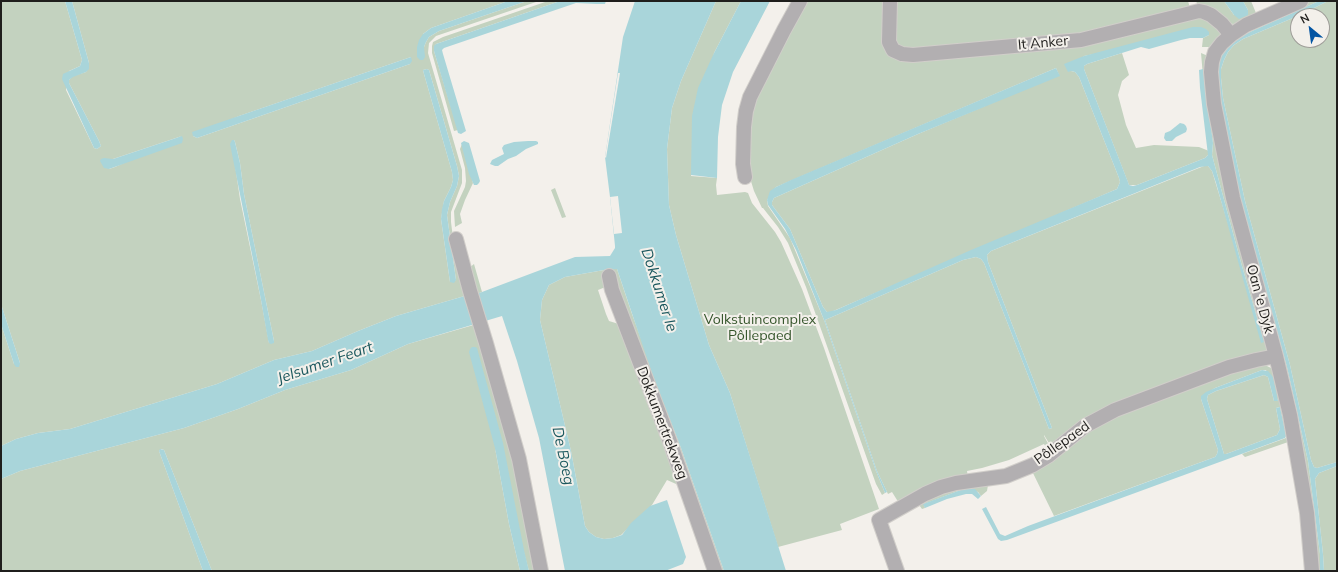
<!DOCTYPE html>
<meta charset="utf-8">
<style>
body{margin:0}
#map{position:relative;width:1338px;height:572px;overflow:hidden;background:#f3f0eb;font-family:Mulish,sans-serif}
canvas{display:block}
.frame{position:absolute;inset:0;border:2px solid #1f1e1c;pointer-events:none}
.north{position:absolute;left:1290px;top:8px;width:40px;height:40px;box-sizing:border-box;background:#f3f0eb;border:1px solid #9e9c98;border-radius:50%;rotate:331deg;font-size:11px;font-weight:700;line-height:16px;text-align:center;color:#1f1e1c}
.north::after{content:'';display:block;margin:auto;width:14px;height:18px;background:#0355a3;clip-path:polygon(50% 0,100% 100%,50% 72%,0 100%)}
</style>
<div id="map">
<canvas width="1338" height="572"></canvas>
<div class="frame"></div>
<div class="north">N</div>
</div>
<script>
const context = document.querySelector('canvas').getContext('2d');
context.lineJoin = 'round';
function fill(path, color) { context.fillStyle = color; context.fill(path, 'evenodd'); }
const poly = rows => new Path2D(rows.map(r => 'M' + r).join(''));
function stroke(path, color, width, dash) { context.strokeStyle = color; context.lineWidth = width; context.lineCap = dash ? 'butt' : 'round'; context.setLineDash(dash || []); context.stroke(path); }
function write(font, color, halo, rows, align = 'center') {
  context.font = font + ' Mulish,sans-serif'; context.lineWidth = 4; context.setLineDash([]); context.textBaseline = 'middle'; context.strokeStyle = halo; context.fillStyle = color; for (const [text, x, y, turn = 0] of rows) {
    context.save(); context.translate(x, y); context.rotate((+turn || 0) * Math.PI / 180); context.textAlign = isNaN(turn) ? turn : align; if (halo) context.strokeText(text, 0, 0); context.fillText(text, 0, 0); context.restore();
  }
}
fill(poly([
 [1,1,65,1,82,60,80,66,69,71,66,90,94,148,97,149,101,146,99,141,69,83,69,80,73,76,86,72,89,63,72,1,508,1,431,28,423,34,424,53,424,47,426,42,429,37,439,31,527,1,539,1,436,36,429,43,428,53,462,170,462,183,451,212,451,222,454,246,468,295,396,316,358,331,312,351,274,360,217,384,70,429,38,433,16,439,1,446,1,324,14,364,20,363,1,304],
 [411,57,410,64,197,138,193,136,239,116],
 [427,69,429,70,457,166,459,176,457,186,450,202,447,215,456,280,450,282,441,219,444,201,451,187,453,180,452,172,424,74,423,70],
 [182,136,115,167,109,169,109,159,113,159],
 [234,140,235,142,240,163,244,194,274,341,269,343,261,300,240,199,235,165],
 [548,1,560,1,436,44,434,51,458,130,454,131,432,53,432,46,433,42,443,37],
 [716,1,741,1,714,53,691,176,717,178,716,185,717,195,745,192,748,193,752,203,775,232,781,242,802,289,824,348,879,509,840,524,842,530,778,547,730,393,709,345,676,235,669,205,667,149,672,108,681,81],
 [805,1,885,1,900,59,1198,17,1204,18,1219,30,1220,33,1220,36,1212,46,1210,47,1202,47,1203,38,1209,35,1209,32,1084,56,1071,71,1075,72,1079,77,1119,178,1120,182,1117,189,831,312,827,312,823,307,790,229,772,205,772,202,774,198,918,134,1059,75,1056,68,776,187,767,200,768,206,790,238,824,320,876,471,885,493,882,495,876,484,806,287,788,243,778,227,763,208,762,208,754,191,750,178,748,126,754,100],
 [895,1,1188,1,1190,8,1080,35,914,51,898,47,893,32],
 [1196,1,1224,1,1234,15,1248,10,1243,1,1251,1,1256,13,1241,24,1233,24,1228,23,1198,6],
 [1309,1,1319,1,1241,36,1231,42,1225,50,1220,58,1218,68,1220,99,1241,202,1287,367,1308,461,1320,554,1320,571,1315,571,1313,539,1305,470,1287,382,1237,198,1222,129,1215,85,1216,64,1218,54,1227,42,1248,28],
 [1328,1,1337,1,1337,462,1317,468,1314,467,1311,460,1290,365,1245,201,1223,98,1221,78,1221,69,1224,60,1228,52,1234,45,1243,39,1300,15],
 [1298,16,1322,16,1322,40,1298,40],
 [1122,53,1129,75,1122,81,1118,95,1126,125,1136,148,1154,145,1199,147,1209,151,1208,155,1205,158,1137,185,1129,185,1084,69,1084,66,1087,64],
 [1201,53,1208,56,1269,349,1265,351,1132,400,1052,448,1044,435,1044,436,1051,449,1048,451,1044,444,1009,460,982,468,967,471,968,478,901,503,897,500,892,492,888,494,887,492,877,471,825,320,963,260,976,257,981,259,984,263,1049,429,1052,428,988,262,987,255,991,251,1204,166,1208,166,1212,171,1264,342,1240,259,1212,155,1213,143,1204,88],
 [462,144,473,183,465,200,460,214,462,223,455,227,454,211,465,187,466,181,465,168,460,149],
 [555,188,566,217,562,218,551,190],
 [474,264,482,292,474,295,469,268],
 [611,269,617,269,632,314,681,448,724,571,718,571],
 [604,270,608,286,598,290,606,314,609,321,622,325,683,487,667,480,652,505,621,535,613,538,604,539,596,537,589,532,585,526,571,451,540,320,542,300,549,285,565,277],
 [477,324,503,416,535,571,529,571,495,448,509,524,520,571,212,571,164,450,161,449,159,451,203,571,1,571,1,479,20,471,184,428,238,409,285,390,351,370,408,344],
 [1265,365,1273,369,1291,441,1248,456,1245,457,1242,454,1286,438,1280,407,1276,408,1280,429,1277,435,1226,454,1224,454,1207,399,1208,395,1216,391,1264,375,1268,377,1274,401,1278,401,1266,370,1262,370,1215,388,1202,396,1201,399,1218,450,1217,454,1215,457,1054,516,1031,469,1087,428,1229,370],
 [1337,466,1337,571,1324,571,1323,554,1315,479,1319,473],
 [988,485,987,491,981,496,978,492,966,488,924,504,925,508,922,509,917,502,941,491]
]), '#c3d2bf');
fill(poly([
 [65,1,72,1,89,63,89,69,86,72,73,77,69,80,69,83,99,141,101,146,97,149,94,148,62,79,63,74,80,66,82,60],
 [508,1,527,1,439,31,429,37,426,42,424,47,425,57,423,60,420,60,417,57,417,47,419,40,423,34,431,28],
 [560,1,606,1,605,4,596,4,576,3,444,48,442,50,443,54,466,131,461,134,458,133,434,51,434,46,436,44],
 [635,1,716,1,681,81,672,108,667,149,669,205,676,235,709,345,730,393,786,571,724,571,681,448,651,370,617,269,604,270,565,277,549,285,542,300,540,320,571,451,585,526,589,532,596,537,604,539,613,538,622,535,631,523,650,506,667,500,686,557,683,564,665,571,565,571,539,438,517,361,502,316,408,344,351,370,285,390,238,409,184,428,20,471,1,479,1,446,16,439,38,433,70,429,217,384,274,360,312,351,358,331,396,316,468,295,474,295,575,257,610,256,615,248,615,246,610,197,605,157,623,37],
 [741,1,770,1,733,72,722,105,718,137,717,178,691,175,692,116,698,88,714,53],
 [1224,1,1243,1,1248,10,1248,15,1239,19,1234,15],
 [1319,1,1328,1,1300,15,1243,39,1234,45,1228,52,1224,60,1221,69,1221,78,1223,98,1245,201,1290,365,1311,460,1314,467,1317,468,1337,462,1337,466,1319,473,1315,479,1323,554,1324,571,1320,571,1320,554,1308,461,1287,367,1241,202,1220,99,1218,68,1220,58,1225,50,1231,42,1241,36],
 [1193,27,1201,27,1206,29,1209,32,1209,35,1203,38,1190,38,1181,40,1149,49,1141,47,1087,64,1084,66,1084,69,1128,182,1129,185,1133,186,1137,185,1205,158,1208,155,1200,88,1199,70,1203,69,1213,143,1212,155,1240,259,1264,342,1261,343,1216,183,1212,171,1208,166,1200,167,991,251,987,255,988,262,1052,428,1049,429,984,263,981,259,976,257,963,260,825,320,877,471,887,492,885,493,876,471,824,320,796,250,785,229,768,205,767,200,770,191,776,187,791,180,1056,68,1060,76,918,134,774,198,772,202,772,205,790,229,823,307,827,312,836,310,971,250,1117,189,1120,182,1119,178,1079,77,1075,72,1071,71,1068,72,1064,64,1084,56],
 [411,57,412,61,410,64,197,138,193,136,192,132],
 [427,69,429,70,457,166,459,176,457,186,450,202,447,215,456,280,454,283,450,282,441,219,442,209,444,201,451,187,453,180,452,172,424,74,423,70],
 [1180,123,1184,124,1186,126,1187,129,1186,132,1176,137,1172,141,1166,141,1164,138,1165,133,1170,131],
 [182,136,183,139,182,143,109,169,104,168,100,161,101,159,104,158,113,159],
 [232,140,234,140,235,142,240,163,244,194,274,341,274,343,271,344,269,343,268,340,261,300,230,144],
 [464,141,469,143,480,181,479,183,477,185,474,185,469,174,461,143],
 [528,141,536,141,538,142,538,144,526,149,516,156,508,159,498,166,495,166,490,164,492,160,504,154,502,148,504,145,514,142],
 [1,304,20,363,19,367,16,367,14,364,1,324],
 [472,347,475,347,477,348,503,443,524,550,529,571,520,571,509,524,495,448,469,352,470,349],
 [1262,370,1268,371,1273,377,1278,401,1274,401,1268,377,1264,375,1216,391,1208,395,1207,399,1224,454,1226,454,1277,435,1280,429,1276,408,1280,407,1286,436,1285,438,1007,540,1001,541,998,539,982,509,986,507,1000,534,1005,536,1028,526,1215,457,1217,454,1218,450,1201,399,1201,396,1206,392,1215,388],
 [160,449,164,450,212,571,203,571,159,451],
 [966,488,975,489,981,496,978,499,972,494,966,494,947,499,925,508,923,504]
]), '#a9d5da');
fill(poly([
 [618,73,620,73,606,158,605,157],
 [618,196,622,233,614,234,610,197]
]), '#f3f0eb');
const minor = poly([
 [890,1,889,42,893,50,902,54,913,55,1081,40,1199,11,1204,12,1211,15,1222,24,1231,35],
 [1301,1,1246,25,1231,35,1222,43,1215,52,1212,62,1211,72,1214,104,1233,198,1276,356,1290,415,1307,513,1312,571],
 [745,177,743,164,744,127,746,111,750,97,784,30,800,1],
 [456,239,470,291,486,343,519,459,541,571],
 [609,276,612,290,669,439,715,571],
 [897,571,879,520,925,494,941,487,956,483,1006,476,1033,465,1048,456,1085,426,1115,410,1229,367,1256,360,1276,356]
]);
stroke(minor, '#d1ceca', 16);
stroke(minor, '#b2afb1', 14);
write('14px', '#1f1e1c', '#f3f0eb', [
 ["It Anker",1043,43,-5],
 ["Oan 'e Dyk",1260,299,75],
 ["Dokkumertrekweg",662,423,69],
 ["Pôllepaed",1062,443,-35]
]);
write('14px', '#35552b', '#f3f0eb', [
 ["Volkstuincomplex",760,320],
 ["Pôllepaed",760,336]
]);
write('italic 15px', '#1a575d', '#f3f0eb', [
 ["Dokkumer Ie",659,290,72],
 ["Jelsumer Feart",325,363,-19],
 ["De Boeg",563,456,78]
]);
</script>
